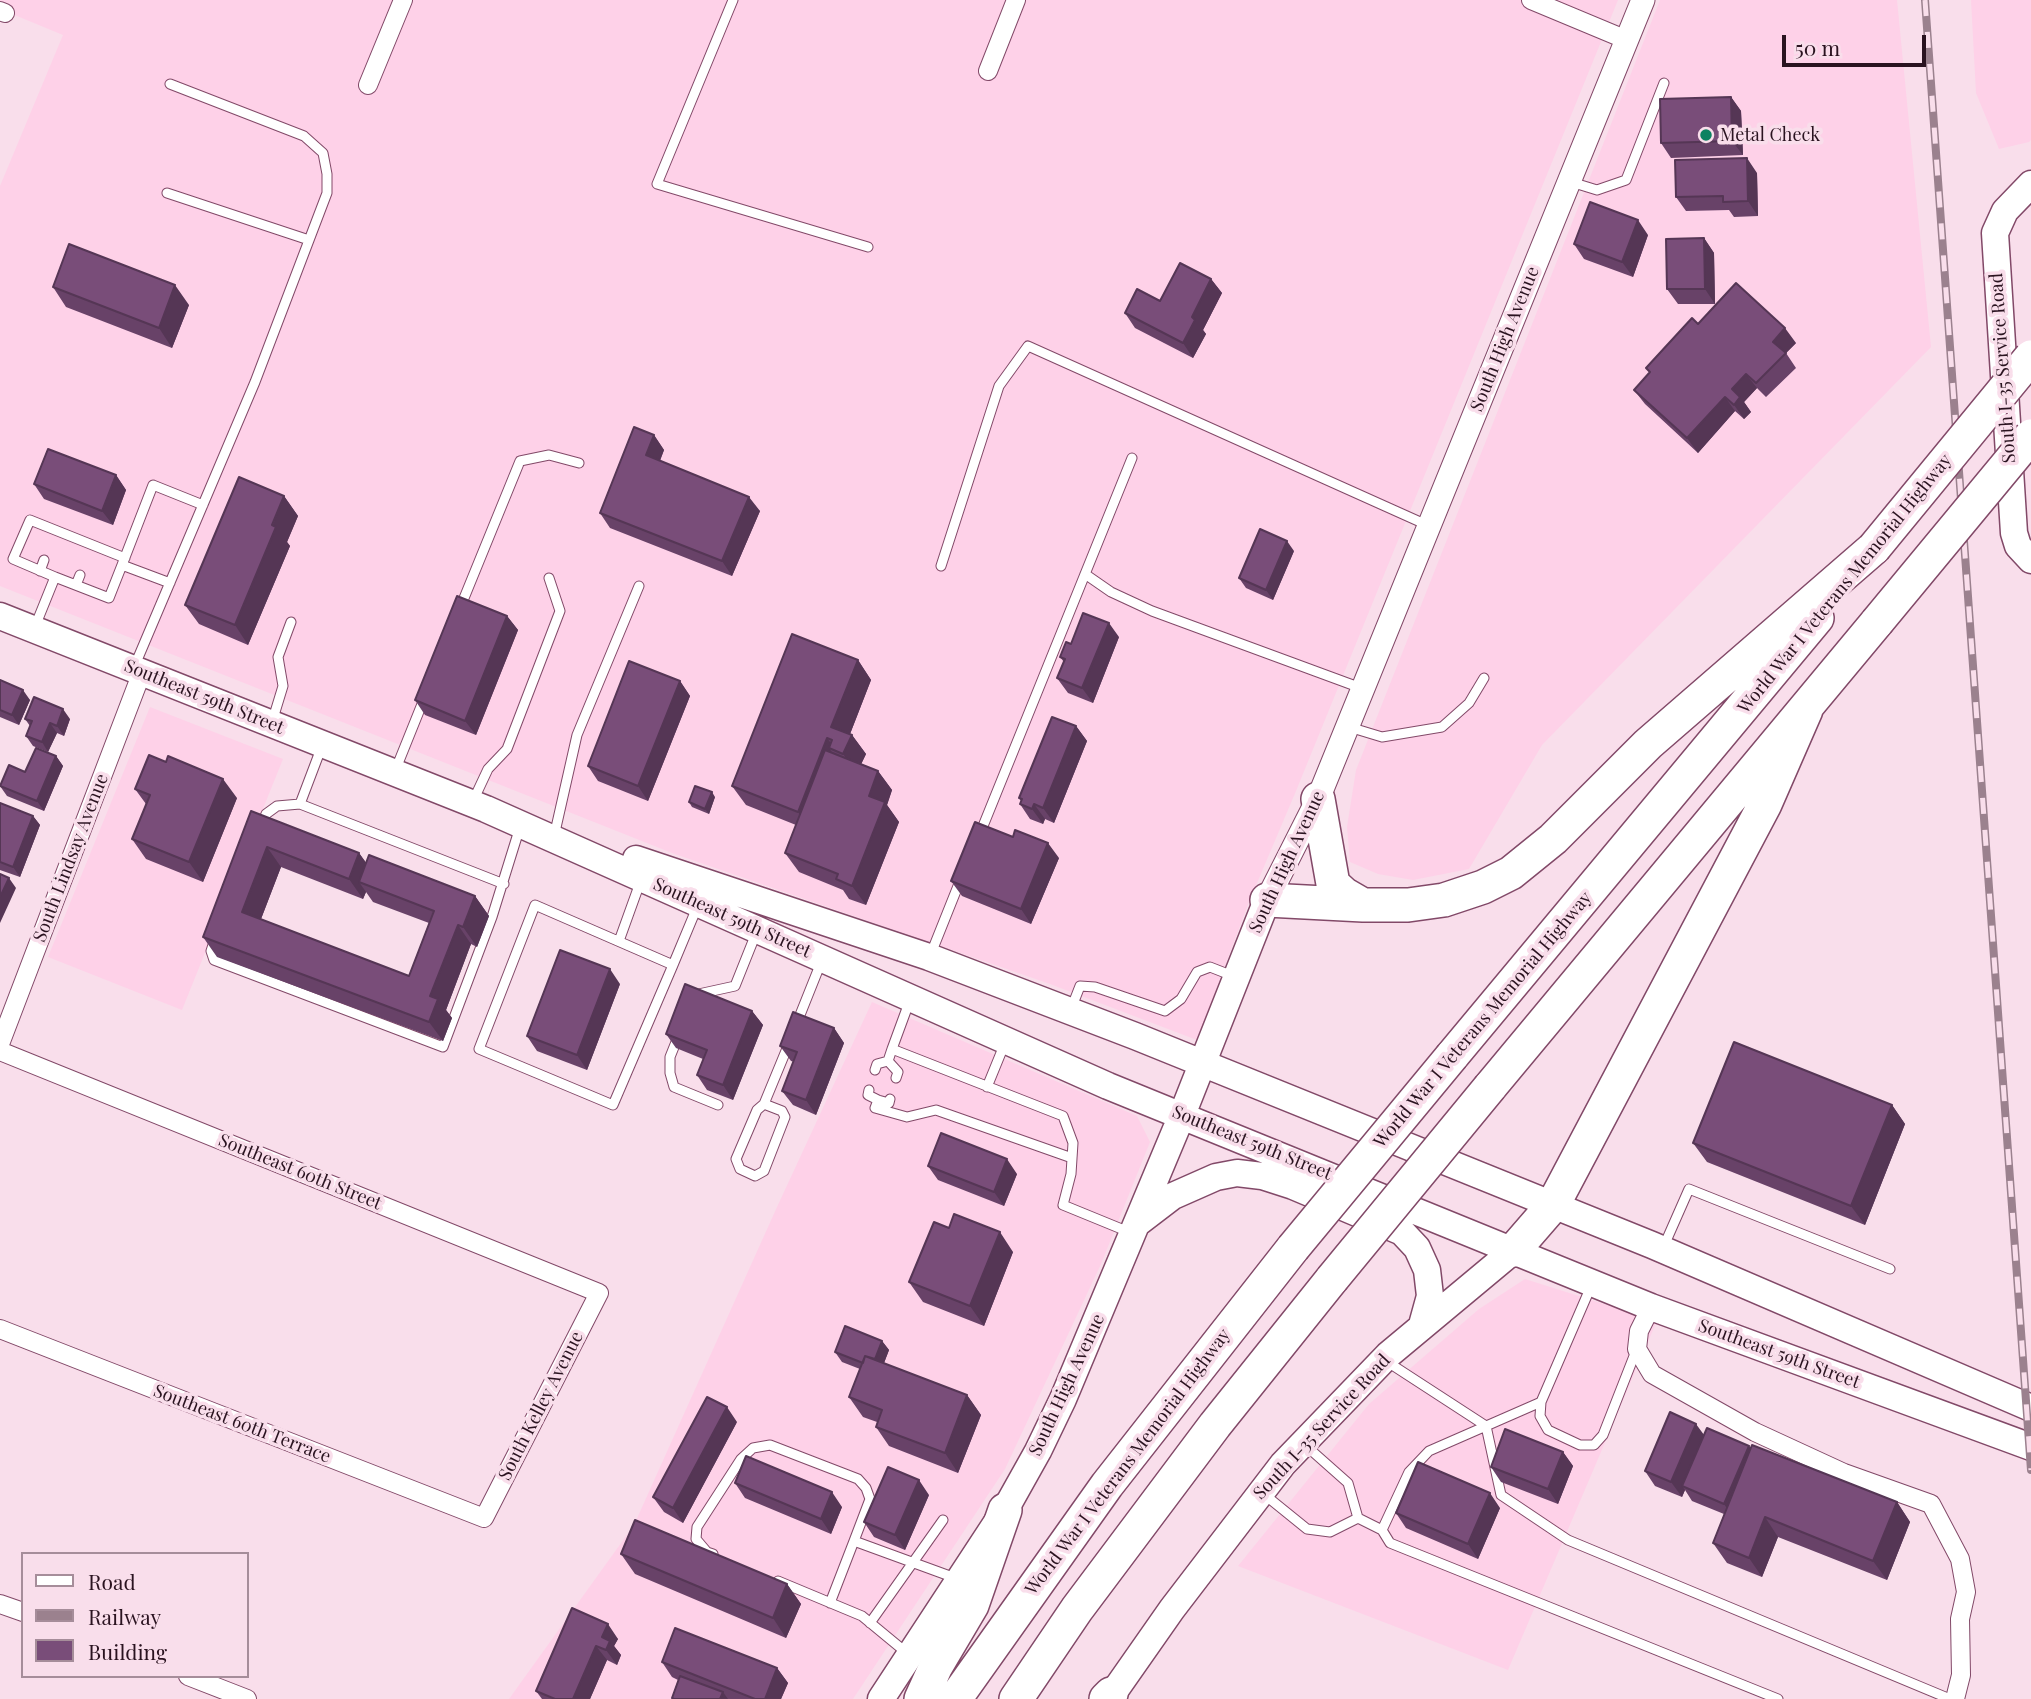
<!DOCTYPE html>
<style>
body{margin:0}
#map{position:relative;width:2031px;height:1699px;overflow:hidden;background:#f9deeb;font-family:"Playfair Display",serif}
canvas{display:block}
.legend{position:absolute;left:21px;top:1552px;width:228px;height:126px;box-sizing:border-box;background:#f9deeb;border:2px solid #a68d9a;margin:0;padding:9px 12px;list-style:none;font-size:21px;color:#2a1320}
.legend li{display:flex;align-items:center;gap:14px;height:35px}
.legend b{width:35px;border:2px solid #a68d9a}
.scale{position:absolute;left:1782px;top:35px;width:144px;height:32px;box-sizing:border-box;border:4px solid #2a1320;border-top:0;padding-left:9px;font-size:21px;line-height:24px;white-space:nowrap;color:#2a1320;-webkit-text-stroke:5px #f9deeb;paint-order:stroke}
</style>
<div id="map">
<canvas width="2031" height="1699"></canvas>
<ul class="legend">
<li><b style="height:9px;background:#fff"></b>Road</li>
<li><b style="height:9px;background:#9b818e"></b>Railway</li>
<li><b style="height:19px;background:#794d79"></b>Building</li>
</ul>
<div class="scale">50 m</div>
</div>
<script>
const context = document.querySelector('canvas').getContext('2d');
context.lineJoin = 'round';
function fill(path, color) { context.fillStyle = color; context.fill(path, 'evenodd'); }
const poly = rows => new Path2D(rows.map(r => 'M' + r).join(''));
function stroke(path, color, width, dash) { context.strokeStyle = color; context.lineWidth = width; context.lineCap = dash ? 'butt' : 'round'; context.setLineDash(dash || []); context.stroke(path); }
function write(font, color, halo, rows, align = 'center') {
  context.font = font + ' "Playfair Display",serif'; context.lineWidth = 7; context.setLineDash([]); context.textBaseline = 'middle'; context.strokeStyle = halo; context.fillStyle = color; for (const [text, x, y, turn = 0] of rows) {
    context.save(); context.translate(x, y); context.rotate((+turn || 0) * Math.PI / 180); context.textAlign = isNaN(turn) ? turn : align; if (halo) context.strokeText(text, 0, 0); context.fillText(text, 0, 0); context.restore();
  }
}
fill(poly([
 [0,0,1618,0,1296,791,1249,902,1197,1040,1050,984,672,853,0,586,0,186,63,35,0,9],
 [1660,0,1897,0,1931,347,1542,745,1469,869,1413,880,1378,874,1350,862,1347,827,1356,770],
 [1971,0,2031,0,2031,140,2029,142,1999,149,1976,93],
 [150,707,283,759,182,1010,48,957],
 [872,1002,1137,1116,1150,1142,1101,1264,1005,1469,853,1699,509,1699,634,1525,777,1207],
 [1525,1279,1623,1310,1656,1323,1508,1670,1238,1566,1369,1404,1479,1309]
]), '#fed1e8');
const service = poly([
 [733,0,657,184,868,247],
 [1571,182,1597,190,1626,180,1664,83],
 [167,193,309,240],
 [941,566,999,386,1028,346,1427,525],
 [40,571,44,560],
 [1085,574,1111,592,1152,611,1361,688],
 [55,577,13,559,30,520,125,558],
 [170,583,122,565,153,485,203,505],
 [76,585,80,575],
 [460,608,520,461,549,455,579,463],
 [34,629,55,577,109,598,122,565],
 [135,665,255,382,327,193,327,174,323,153,304,136,170,84],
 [272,722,283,686,278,657,291,622],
 [1349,727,1382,737,1442,727,1469,703,1484,678],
 [395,771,424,699],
 [473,801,488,769,507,749,560,611,549,578],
 [300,804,504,884],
 [261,826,266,814,277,806,300,804,322,746],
 [555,832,577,735,639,586],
 [979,836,1132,458],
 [215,939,211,951,214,960,443,1047,492,917,520,827],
 [619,941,641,880],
 [930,956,960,881],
 [673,965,535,905,479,1049,613,1105,673,965,698,905],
 [694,995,735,986,757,931],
 [910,1000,892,1049,1063,1116,1073,1143,1071,1174,1063,1205,1129,1232],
 [1071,1009,1080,986,1095,987,1165,1011,1181,999,1197,972,1210,967,1233,976],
 [796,1025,822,960],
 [678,1037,670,1057,670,1073,674,1087,718,1105],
 [888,1061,898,1072,896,1078],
 [875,1070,877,1064,888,1061,892,1049],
 [987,1087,1005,1043],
 [869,1090,868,1095,878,1100,889,1103,890,1099],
 [878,1100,875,1108,907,1117,936,1110,1072,1158],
 [764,1104,782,1111,785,1117,764,1171,755,1176,740,1169,736,1159,757,1110,764,1104,790,1041],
 [1663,1248,1689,1189,1890,1269],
 [1592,1284,1541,1402,1429,1451,1409,1472,1382,1530,1390,1543,1778,1699],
 [1386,1361,1486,1426,1501,1495,1568,1540,1950,1699],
 [1541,1402,1540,1416,1548,1430,1580,1445,1594,1445,1603,1435,1636,1351],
 [1265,1495,1307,1529,1330,1532,1358,1518,1348,1483,1304,1444],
 [1358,1518,1382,1530],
 [713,1554,707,1552,696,1539,697,1527,741,1459,753,1448,770,1445,858,1479,866,1488,870,1499,854,1541,958,1579],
 [778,1581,862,1616,908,1654],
 [830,1603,854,1541],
 [870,1623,943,1520]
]);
const minor = poly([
 [1531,0,1627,40],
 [0,11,5,13],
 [988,71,1016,0],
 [368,85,403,0],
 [0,1044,142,672],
 [0,1051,599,1293,484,1518,0,1329],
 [1651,1307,1639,1331,1637,1349,1652,1374,1755,1432,1844,1473,1931,1504,1960,1559,1966,1592,1960,1619,1961,1675,1955,1699],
 [0,1604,23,1612],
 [188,1676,247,1699]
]);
const tertiary = poly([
 [1267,900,1318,799,1643,0]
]);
const secondary = poly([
 [2031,184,2005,211,1995,233,2014,533,2018,546,2031,560],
 [0,616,486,809,1108,1086,1651,1307,2031,1447],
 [636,859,929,957,1135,1036,1652,1245,2031,1408],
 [1139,1222,1173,1196,1216,1177,1237,1173,1262,1176,1293,1186,1402,1232,1417,1248,1427,1270,1430,1296,1422,1325],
 [881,1699,1005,1510,1038,1451,1063,1399,1182,1115,1267,900],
 [1109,1699,1172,1609,1283,1464,1388,1355,1514,1250]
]);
const motorway = poly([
 [1318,799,1333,884,1344,894,1363,905],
 [1267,900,1363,905,1408,905,1444,900,1483,887,1511,873,1553,839,1648,744,1874,548],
 [1452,1056,1817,618],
 [1490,1087,1877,622],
 [1514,1250,1553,1205,1765,804,1806,710],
 [921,1699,936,1666,972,1605,1005,1510],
 [955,1699,1107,1485,1293,1248],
 [1016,1699,1077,1609,1215,1425,1332,1279],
 [1106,1699,1111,1694]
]);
stroke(service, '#824968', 11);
stroke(minor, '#824968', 20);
stroke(tertiary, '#824968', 25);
stroke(secondary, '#824968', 29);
stroke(motorway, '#824968', 36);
stroke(service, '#fff', 9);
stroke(minor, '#fff', 18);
stroke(tertiary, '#fff', 23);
stroke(secondary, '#fff', 26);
stroke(motorway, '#fff', 33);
const rail = poly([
 [1925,0,2031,1470]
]);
stroke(rail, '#9b818e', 8);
stroke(rail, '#f9deeb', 5, [16]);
const motorwayBridge = poly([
 [1874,548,2031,357],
 [1877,622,2031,436],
 [1293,1248,1452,1056],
 [1332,1279,1490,1087]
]);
stroke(motorwayBridge, '#824968', 36, []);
stroke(motorwayBridge, '#fff', 33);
fill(poly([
 [1731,97,1741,111,1743,155,1671,158,1661,143],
 [1757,173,1758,216,1734,217,1729,210,1686,211,1676,197],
 [1648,235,1633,277,1584,259,1574,244],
 [1704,238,1714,253,1715,304,1678,304,1667,289],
 [1211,279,1222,293,1203,330,1206,334,1193,358,1135,328,1125,313,1160,301],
 [53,287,189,305,172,348,66,307],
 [1698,324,1796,343,1786,353,1796,368,1766,397,1757,388,1744,402,1751,412,1744,419,1735,411,1698,453,1645,404,1634,390,1650,373,1646,368],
 [654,435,664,450,660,461,760,511,732,576,610,528,600,513],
 [116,475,126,490,113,525,44,499,34,484],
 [284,496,298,516,287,542,290,546,248,645,199,624,185,605],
 [1294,551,1273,600,1246,588,1239,578],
 [507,616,518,630,476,735,425,715,415,700],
 [1119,637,1093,703,1068,693,1057,678,1064,662,1060,657,1071,644],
 [858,660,871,680,850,734,852,735,866,754,861,764,878,771,892,790,887,805,899,822,866,905,849,899,843,890,799,872,785,853,796,825,746,805,732,786],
 [0,680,30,700,19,725,0,717],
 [680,681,690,696,648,801,598,781,588,766],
 [25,719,70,719,64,736,57,733,48,752,33,746,26,736,30,726],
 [1076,726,1087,741,1054,823,1045,819,1043,824,1030,819,1020,804,1021,801,1019,798],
 [56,756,63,766,44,811,7,796,0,786],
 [135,789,237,798,203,882,146,859,132,839,146,804],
 [715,797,709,814,692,807,689,802],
 [0,803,33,816,40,825,20,877,0,870],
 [251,811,359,853,366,863,475,896,489,916,477,947,471,944,446,1010,452,1018,443,1041,217,957,203,937],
 [281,867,363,899,366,892,373,902,429,923,409,976,261,919],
 [1059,858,1031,924,962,896,951,881],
 [620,984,587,1070,537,1051,527,1036],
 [752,1011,763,1025,733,1100,707,1090,697,1075,703,1059,676,1048,666,1034],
 [834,1028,844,1043,816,1115,793,1105,782,1091,794,1062,791,1061,780,1046],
 [1892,1105,1905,1124,1865,1225,1707,1162,1693,1143],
 [928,1166,1017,1174,1004,1206,938,1180],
 [949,1228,1013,1252,984,1326,923,1302,909,1282],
 [882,1341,889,1350,884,1363,967,1395,981,1415,958,1473,889,1446,876,1427,877,1422,863,1417,849,1397,860,1369,842,1362,835,1352],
 [737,1422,683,1523,664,1512,653,1497],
 [1704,1435,1751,1448,1897,1502,1910,1522,1887,1580,1778,1537,1762,1577,1727,1563,1713,1543,1724,1514,1692,1501,1685,1490,1682,1497,1655,1486,1645,1471],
 [1563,1452,1573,1466,1558,1504,1501,1482,1491,1467],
 [735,1483,842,1507,831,1534,745,1498],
 [929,1495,905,1550,874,1537,864,1522],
 [1500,1508,1478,1559,1406,1528,1396,1513],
 [621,1554,787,1584,801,1604,786,1638,635,1574],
 [572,1608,618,1639,614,1646,621,1655,617,1665,607,1660,590,1699,542,1699,536,1691],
 [662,1662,777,1668,788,1683,781,1699,672,1699,672,1698,678,1680,672,1677]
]), '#684268');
fill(poly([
 [1731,97,1741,111,1743,155,1732,141],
 [1747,158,1757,173,1758,216,1748,201],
 [1638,220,1648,235,1633,277,1622,262],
 [1704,238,1714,253,1715,304,1705,289],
 [1211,279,1222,293,1203,330,1206,334,1193,358,1183,343,1192,317],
 [175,285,189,305,172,348,159,328],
 [1785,328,1796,343,1783,356,1773,342],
 [1746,374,1757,388,1744,402,1751,412,1744,419,1734,405,1732,389],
 [1725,397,1735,411,1698,453,1687,438],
 [654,435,664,450,656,470,646,455],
 [116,475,126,490,113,525,102,511],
 [284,496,298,516,287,542,290,546,248,645,235,625],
 [749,497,760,511,732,576,722,561],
 [1287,541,1294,551,1273,600,1266,590],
 [507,616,518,630,476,735,465,721],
 [1109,623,1119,637,1093,703,1082,688],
 [858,660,871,680,845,747,831,727],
 [680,681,690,696,648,801,638,786],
 [23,690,30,700,19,725,12,715],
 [63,709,70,719,64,736,57,726],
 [50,723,57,733,48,752,42,742],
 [1076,726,1087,741,1054,823,1043,808],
 [852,735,866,754,857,773,843,754],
 [827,738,837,751,829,748,839,762,811,831,798,812],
 [56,756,63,766,44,811,37,801],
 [878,771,892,790,887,805,899,822,866,905,852,886,869,796],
 [223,779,237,798,203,882,189,862],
 [712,792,715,797,709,814,705,809],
 [1034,804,1045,819,1043,824,1032,809],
 [33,816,40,825,20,877,13,867],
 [1048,843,1059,858,1031,924,1021,909],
 [267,847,281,867,256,932,242,912],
 [359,853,373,872,359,882,366,892,363,899,349,879],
 [9,878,16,888,0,923,0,897],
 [475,896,489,916,477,947,463,927],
 [458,925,471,944,446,1010,452,1018,443,1041,429,1022,430,996],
 [610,969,620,984,587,1070,577,1055],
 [752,1011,763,1025,733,1100,723,1085],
 [834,1028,844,1043,816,1115,806,1100],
 [1892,1105,1905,1124,1865,1225,1851,1206],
 [1007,1159,1017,1174,1004,1206,994,1192],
 [1000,1232,1013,1252,984,1326,970,1306],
 [882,1341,889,1350,879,1376,872,1366],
 [967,1395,981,1415,958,1473,945,1453],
 [727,1407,737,1422,683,1523,673,1508],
 [1696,1424,1707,1439,1682,1486,1685,1490,1682,1497,1671,1482],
 [1749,1446,1759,1460,1734,1519,1724,1504],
 [1563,1452,1573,1466,1558,1504,1548,1489],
 [919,1480,929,1495,905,1550,895,1535],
 [832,1492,842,1507,831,1534,821,1519],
 [1490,1493,1500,1508,1478,1559,1468,1544],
 [1897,1502,1910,1522,1887,1580,1873,1561],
 [1765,1517,1778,1537,1762,1577,1749,1558],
 [787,1584,801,1604,786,1638,773,1618],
 [608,1624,618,1639,614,1646,621,1655,617,1665,606,1650,602,1637],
 [596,1646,607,1660,590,1699,573,1699],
 [777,1668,788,1683,781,1699,765,1699],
 [723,1692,728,1699,720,1699]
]), '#553655');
const building = poly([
 [1731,97,1732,141,1661,143,1660,99,1731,97],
 [1747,158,1748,201,1723,202,1723,196,1676,197,1675,160,1747,158],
 [1590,202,1638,220,1622,262,1574,244,1590,202],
 [1704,238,1705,289,1667,289,1666,239,1704,238],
 [69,244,175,285,159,328,53,287,69,244],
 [1180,263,1211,279,1192,317,1195,320,1183,343,1125,313,1137,289,1160,301,1180,263],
 [1736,283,1785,328,1773,342,1786,353,1756,383,1746,374,1732,389,1740,397,1734,405,1725,397,1687,438,1634,390,1650,372,1646,368,1692,318,1698,324,1736,283],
 [634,427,654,435,646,455,749,497,722,561,600,513,634,427],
 [48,449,116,475,102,511,34,484,48,449],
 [239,477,284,496,272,525,276,527,235,625,185,605,239,477],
 [1260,529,1287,541,1266,590,1239,578,1260,529],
 [457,596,507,616,465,721,415,700,457,596],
 [1083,613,1109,623,1082,688,1057,678,1065,659,1060,657,1066,642,1071,644,1083,613],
 [792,634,858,660,831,727,852,735,843,754,829,748,832,740,827,738,798,812,732,786,792,634],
 [629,661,680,681,638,786,588,766,629,661],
 [0,680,23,690,12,715,0,710,0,680],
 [34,697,63,709,57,726,50,723,42,742,26,736,32,721,25,719,34,697],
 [1052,717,1076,726,1043,808,1034,804,1032,809,1020,804,1022,799,1019,798,1052,717],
 [36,748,56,756,37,801,0,786,9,765,25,772,36,748],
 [825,750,878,771,869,796,885,802,852,886,836,879,838,874,785,853,825,750],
 [149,755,166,762,168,756,223,779,189,862,132,839,150,795,135,789,149,755],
 [695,786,712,792,705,809,689,802,695,786],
 [0,803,33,816,13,867,0,862,0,803],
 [251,811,359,853,349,879,267,847,242,912,409,976,434,911,359,882,369,855,475,896,463,927,458,925,430,996,438,999,429,1022,203,937,251,811],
 [975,822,1013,837,1015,830,1048,843,1021,909,951,881,975,822],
 [0,874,9,878,0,897,0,874],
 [560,950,610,969,577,1055,527,1036,560,950],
 [685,984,752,1011,723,1085,697,1075,707,1050,666,1034,685,984],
 [793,1012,834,1028,806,1100,782,1091,797,1052,780,1046,793,1012],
 [1734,1042,1892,1105,1851,1206,1693,1143,1734,1042],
 [941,1133,1007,1159,994,1192,928,1166,941,1133],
 [954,1214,1000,1232,970,1306,909,1282,934,1222,949,1228,954,1214],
 [845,1326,882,1341,875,1359,865,1356,863,1363,835,1352,845,1326],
 [865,1356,967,1395,945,1453,876,1427,882,1410,849,1397,865,1356],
 [707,1397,727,1407,673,1508,653,1497,707,1397],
 [1670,1412,1696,1424,1671,1482,1645,1471,1670,1412],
 [1707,1428,1749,1446,1724,1504,1682,1486,1707,1428],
 [1505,1429,1563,1452,1548,1489,1491,1467,1505,1429],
 [1752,1445,1897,1502,1873,1561,1765,1517,1749,1558,1713,1543,1752,1445],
 [746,1456,832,1492,821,1519,735,1483,746,1456],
 [1418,1462,1490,1493,1468,1544,1396,1513,1418,1462],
 [888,1467,919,1480,895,1535,864,1522,888,1467],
 [635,1520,787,1584,773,1618,621,1554,635,1520],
 [572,1608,608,1624,602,1637,610,1641,606,1650,596,1646,573,1699,555,1699,536,1691,572,1608],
 [675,1628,777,1668,765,1699,755,1699,662,1662,675,1628],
 [680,1676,723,1692,720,1699,674,1699,672,1698,680,1676]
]);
fill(building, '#794d79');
stroke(building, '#553655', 2);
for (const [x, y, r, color] of [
 [1706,135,7,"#0c8261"]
]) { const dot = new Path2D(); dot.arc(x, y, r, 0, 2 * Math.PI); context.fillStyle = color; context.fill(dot); stroke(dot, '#f9deeb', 2.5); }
write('18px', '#2a1320', '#f9deeb', [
 ["Metal Check",1720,135]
], 'left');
write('18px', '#2a1320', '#f9deeb', [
 ["South High Avenue",1505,339,-68],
 ["South I-35 Service Road",2003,368,-94],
 ["World War I Veterans Memorial Highway",1845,584,-51],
 ["Southeast 59th Street",204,697,22],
 ["South Lindsay Avenue",71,858,-69],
 ["South High Avenue",1287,862,-65],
 ["Southeast 59th Street",732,918,24],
 ["World War I Veterans Memorial Highway",1483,1020,-50],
 ["Southeast 59th Street",1252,1143,22],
 ["Southeast 60th Street",300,1172,22],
 ["Southeast 59th Street",1779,1354,20],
 ["South High Avenue",1067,1385,-65],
 ["South Kelley Avenue",541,1406,-63],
 ["Southeast 60th Terrace",242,1424,21],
 ["South I-35 Service Road",1322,1427,-47],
 ["World War I Veterans Memorial Highway",1128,1462,-53]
]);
</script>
